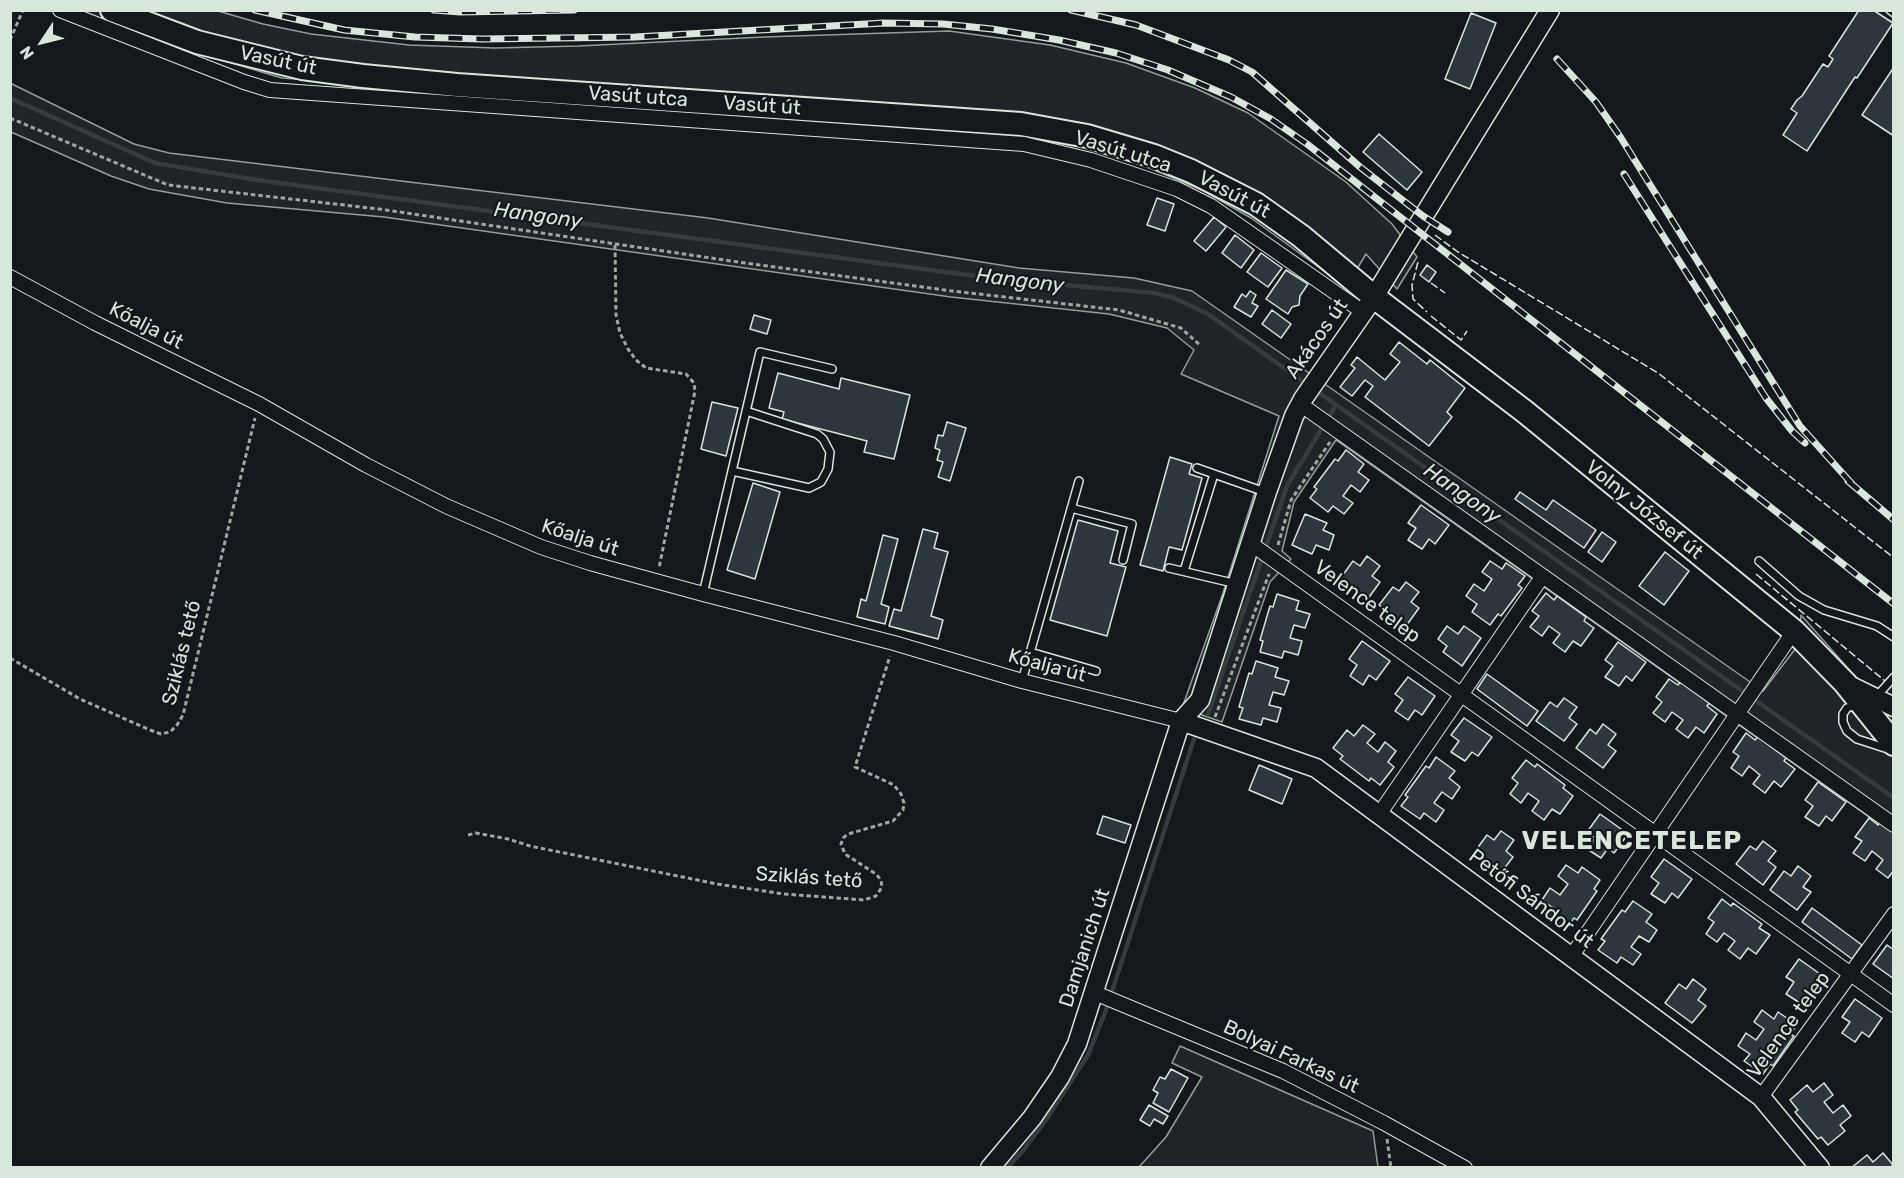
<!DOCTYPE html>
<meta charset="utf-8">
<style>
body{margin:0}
#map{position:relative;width:1904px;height:1178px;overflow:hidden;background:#14181c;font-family:Rubik,sans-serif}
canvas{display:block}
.frame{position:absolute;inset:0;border:12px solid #d8e6dc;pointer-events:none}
.north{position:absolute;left:12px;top:12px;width:60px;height:60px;-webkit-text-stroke:4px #14181c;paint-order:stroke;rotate:235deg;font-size:16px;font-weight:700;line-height:24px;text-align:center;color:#d8e6dc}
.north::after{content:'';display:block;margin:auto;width:21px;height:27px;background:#d8e6dc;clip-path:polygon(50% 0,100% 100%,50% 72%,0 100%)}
</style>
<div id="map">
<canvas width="1904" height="1178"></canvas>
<div class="frame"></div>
<div class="north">N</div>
</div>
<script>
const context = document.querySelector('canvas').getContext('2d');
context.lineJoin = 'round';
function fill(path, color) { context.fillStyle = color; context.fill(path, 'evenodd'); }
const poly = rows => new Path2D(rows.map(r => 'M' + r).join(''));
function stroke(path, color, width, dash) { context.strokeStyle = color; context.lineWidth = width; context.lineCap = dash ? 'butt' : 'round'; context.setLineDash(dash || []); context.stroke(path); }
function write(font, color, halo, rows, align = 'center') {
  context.font = font + ' Rubik,sans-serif'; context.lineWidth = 4.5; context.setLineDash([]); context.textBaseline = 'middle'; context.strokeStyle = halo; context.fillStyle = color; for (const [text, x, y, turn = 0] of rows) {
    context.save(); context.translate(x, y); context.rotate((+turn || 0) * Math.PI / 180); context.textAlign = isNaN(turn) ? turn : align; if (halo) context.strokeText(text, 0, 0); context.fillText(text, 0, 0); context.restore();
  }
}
const green = poly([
 [79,11,218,11,263,24,311,34,409,45,495,48,578,46,764,37,949,31,1050,45,1126,63,1195,88,1248,113,1346,182,1392,224,1417,257,1397,289,1366,254,1346,287,1251,218,1202,190,1106,150,1035,134,282,78,208,56,79,11],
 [10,83,134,144,169,153,708,218,1019,268,1134,278,1192,291,1763,691,1799,644,1801,615,1883,708,1893,716,1893,834,1336,440,1294,502,1282,551,1291,559,1270,582,1222,722,1182,708,1223,593,1279,416,1181,374,1194,350,1167,328,1109,314,951,297,384,217,227,203,149,189,111,176,11,132,10,83],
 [1180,1046,1373,1131,1378,1167,1139,1167,1166,1137,1202,1077,1172,1063,1180,1046]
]);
fill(green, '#202428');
stroke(green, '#939e99', 1.5);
stroke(poly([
 [10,98,155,163,257,180,998,279,1155,293,1174,298,1208,314,1308,385],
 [1315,390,1894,798],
 [1208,714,1287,486,1336,405],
 [1007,1168,1022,1152,1046,1120,1088,1055,1106,1010,1194,739]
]), '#363b3e', 4.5);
const building = poly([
 [1859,10,1873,10,1893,23,1857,78,1855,77,1807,151,1783,135,1797,113,1791,109,1797,100,1802,96,1823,64,1828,67,1833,59,1829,56,1859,10],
 [1471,13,1496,23,1470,89,1445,79,1471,13],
 [1894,67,1894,136,1862,115,1894,67],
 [1379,134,1422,172,1407,190,1363,152,1379,134],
 [1157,198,1174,204,1165,231,1147,225,1157,198],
 [1214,217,1226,227,1206,251,1194,241,1214,217],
 [1235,235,1254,250,1241,268,1222,253,1235,235],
 [1261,253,1282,268,1268,287,1247,272,1261,253],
 [1427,265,1436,272,1429,282,1420,275,1427,265],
 [1286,270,1308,284,1300,296,1299,305,1292,307,1288,314,1266,299,1286,270],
 [1250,291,1256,295,1252,303,1258,306,1251,317,1234,307,1242,294,1246,297,1250,291],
 [1272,310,1291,324,1281,338,1262,324,1272,310],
 [754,315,771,320,767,334,750,329,754,315],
 [1399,342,1427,364,1430,360,1465,388,1447,412,1452,417,1429,446,1365,397,1373,386,1365,380,1352,396,1340,387,1355,368,1351,365,1357,357,1385,380,1400,362,1390,354,1399,342],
 [778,373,839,389,841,378,910,395,894,459,864,452,867,441,782,419,784,412,769,408,778,373],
 [712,402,738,408,726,456,701,449,712,402],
 [947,422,966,428,950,481,938,477,943,462,937,460,940,450,935,448,938,435,943,436,947,422],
 [1346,450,1364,464,1358,472,1369,480,1360,492,1351,485,1343,496,1353,503,1344,514,1333,506,1328,512,1310,498,1317,489,1314,487,1335,459,1338,461,1346,450],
 [1170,457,1192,464,1189,474,1202,478,1182,550,1169,547,1163,571,1140,565,1170,457],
 [753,483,780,492,755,579,727,570,753,483],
 [1520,492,1546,510,1553,500,1596,530,1584,548,1515,499,1520,492],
 [1421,505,1449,525,1435,544,1429,539,1422,549,1408,540,1416,528,1408,523,1421,505],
 [1305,514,1327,523,1323,530,1334,535,1329,550,1316,545,1312,554,1292,545,1305,514],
 [1078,520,1118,531,1110,563,1126,567,1107,636,1050,620,1078,520],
 [923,529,938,533,934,548,948,552,931,616,943,620,938,639,889,626,894,609,901,611,923,529],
 [1602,532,1616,542,1602,562,1588,552,1602,532],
 [883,535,898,539,881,604,889,607,885,624,857,617,861,599,866,601,883,535],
 [1665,552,1689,571,1664,605,1639,586,1665,552],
 [1367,556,1380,566,1372,576,1380,582,1367,600,1340,579,1353,561,1360,566,1367,556],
 [1490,561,1502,569,1506,563,1525,576,1518,585,1522,588,1501,616,1498,614,1490,625,1472,612,1477,604,1466,596,1474,584,1484,591,1492,579,1482,572,1490,561],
 [1406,582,1419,592,1411,602,1419,608,1406,626,1379,605,1393,587,1399,591,1406,582],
 [1546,593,1554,600,1557,596,1586,617,1584,621,1594,628,1581,646,1573,641,1565,652,1553,643,1560,634,1549,626,1542,636,1530,627,1539,616,1532,611,1546,593],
 [1277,594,1299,601,1296,610,1310,614,1305,628,1294,625,1290,638,1302,641,1298,655,1284,651,1282,658,1260,652,1263,641,1260,640,1270,606,1273,607,1277,594],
 [1447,626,1458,634,1464,626,1481,638,1462,666,1443,652,1447,646,1438,639,1447,626],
 [1362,641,1390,661,1376,680,1369,675,1363,685,1350,676,1357,665,1349,659,1362,641],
 [1618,642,1646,662,1632,681,1626,676,1619,686,1605,677,1613,666,1605,660,1618,642],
 [1256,661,1278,668,1275,677,1289,681,1284,695,1273,692,1269,705,1281,708,1277,722,1263,718,1261,725,1239,719,1243,708,1239,707,1249,673,1252,674,1256,661],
 [1487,674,1538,711,1527,726,1477,689,1487,674],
 [1408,677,1435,696,1422,715,1415,710,1408,720,1395,711,1403,700,1395,694,1408,677],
 [1669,679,1678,685,1680,682,1709,703,1707,706,1717,714,1704,733,1696,727,1688,738,1676,729,1683,720,1672,712,1665,722,1653,713,1662,702,1656,697,1669,679],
 [1564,698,1577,707,1569,718,1577,724,1564,741,1536,721,1550,702,1557,707,1564,698],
 [1464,718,1492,737,1478,756,1472,752,1465,761,1451,752,1459,741,1451,735,1464,718],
 [1603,724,1616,734,1608,745,1616,751,1603,768,1576,748,1590,729,1596,734,1603,724],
 [1363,725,1375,734,1367,743,1378,752,1385,742,1396,751,1388,762,1394,767,1380,785,1371,778,1369,781,1340,759,1343,756,1333,748,1347,730,1354,736,1363,725],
 [1746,733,1755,740,1758,737,1786,758,1784,761,1795,769,1781,787,1774,781,1765,793,1753,784,1760,775,1749,766,1742,776,1731,768,1739,756,1733,752,1746,733],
 [1436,757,1455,771,1449,778,1460,787,1452,799,1442,792,1434,803,1444,810,1436,822,1424,813,1420,819,1401,806,1408,797,1405,795,1426,766,1429,768,1436,757],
 [1526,760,1535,767,1537,764,1565,785,1563,788,1573,796,1560,814,1552,809,1544,820,1532,811,1539,801,1528,793,1521,803,1510,794,1518,783,1512,778,1526,760],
 [1259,765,1292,779,1282,804,1249,790,1259,765],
 [1818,782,1846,802,1832,821,1826,816,1819,826,1805,817,1813,806,1805,800,1818,782],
 [1600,814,1628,834,1614,853,1608,848,1601,858,1587,849,1595,838,1587,832,1600,814],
 [1103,816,1131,825,1125,843,1097,834,1103,816],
 [1869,818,1878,825,1880,822,1894,832,1894,870,1888,878,1876,869,1883,860,1872,851,1865,861,1853,853,1862,841,1855,837,1869,818],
 [1501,831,1514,840,1506,851,1513,857,1500,874,1473,854,1487,835,1494,840,1501,831],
 [1763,841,1776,851,1768,861,1776,867,1763,885,1736,864,1750,846,1756,850,1763,841],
 [1664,859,1692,879,1678,898,1672,893,1665,903,1651,894,1659,883,1651,877,1664,859],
 [1566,865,1578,873,1582,867,1600,880,1594,889,1597,891,1577,920,1574,918,1566,929,1548,916,1553,908,1542,900,1550,888,1560,895,1568,884,1558,876,1566,865],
 [1798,866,1811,876,1803,887,1811,892,1797,910,1770,890,1784,871,1791,876,1798,866],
 [1722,899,1731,906,1733,903,1762,924,1759,928,1770,935,1756,954,1748,948,1740,959,1728,950,1735,941,1724,933,1717,942,1706,934,1714,922,1708,918,1722,899],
 [1633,901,1652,914,1646,922,1657,930,1649,942,1639,936,1631,947,1641,954,1633,965,1621,957,1617,963,1598,950,1605,941,1601,939,1622,910,1625,912,1633,901],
 [1812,908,1862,945,1852,959,1802,922,1812,908],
 [1887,945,1894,950,1894,979,1873,964,1887,945],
 [1799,959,1827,979,1813,998,1807,993,1800,1003,1786,994,1794,982,1786,977,1799,959],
 [1693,979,1706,989,1698,1000,1706,1006,1692,1023,1665,1003,1679,984,1686,989,1693,979],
 [1855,999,1882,1018,1869,1037,1862,1032,1855,1042,1842,1033,1850,1022,1842,1017,1855,999],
 [1762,1010,1774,1019,1778,1012,1797,1025,1790,1034,1794,1036,1773,1066,1770,1064,1763,1074,1744,1061,1750,1054,1738,1046,1746,1033,1756,1040,1764,1029,1754,1022,1762,1010],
 [1171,1069,1188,1078,1169,1112,1153,1103,1158,1093,1153,1090,1160,1077,1165,1079,1171,1069],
 [1824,1083,1833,1095,1824,1102,1833,1113,1843,1105,1851,1116,1840,1125,1845,1131,1828,1145,1821,1137,1818,1139,1795,1112,1798,1110,1790,1100,1807,1085,1813,1092,1824,1083],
 [1149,1105,1168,1116,1163,1124,1154,1119,1150,1126,1140,1120,1149,1105],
 [1883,1153,1893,1165,1889,1168,1851,1168,1867,1155,1873,1162,1883,1153]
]);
fill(building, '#2c363c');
stroke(building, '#d8e6dc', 1.5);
const service = poly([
 [1890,10,1894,13],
 [1197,468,1265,492],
 [732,471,809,488,821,482,828,469,830,452,823,439,817,434,746,411],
 [1071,508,1132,524,1123,560],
 [1759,561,1799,596,1824,610,1877,626,1894,637],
 [1169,568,1237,584],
 [1184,571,1214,474],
 [703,594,760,352,832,369],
 [1030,652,1096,671],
 [1022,681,1079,481],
 [1876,697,1894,677],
 [1858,704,1847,708,1843,714,1843,722,1847,731,1857,739,1891,750]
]);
const minor = poly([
 [60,10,244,82,270,90,1024,144,1091,160,1177,189,1211,206,1363,312],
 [10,277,95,323,259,404,366,465,446,506,541,547,590,563,703,594,894,643,1022,681,1181,721],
 [1300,404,1894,825],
 [1250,543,1894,1005],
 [1380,813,1542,577],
 [1571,957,1794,631],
 [1095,993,1283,1071,1384,1123,1465,1168],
 [1761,1097,1894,914]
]);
const tertiary = poly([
 [1849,685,1894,707],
 [1181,721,1316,768,1761,1097,1820,1168],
 [990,1168,1032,1118,1060,1077,1077,1044,1181,721,1200,700,1267,492,1294,416,1303,399,1374,297,1550,10]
]);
const primary = poly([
 [112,10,197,42,302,68,363,76,457,85,1021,124,1087,136,1154,156,1191,171,1256,204,1301,236,1374,297,1524,411,1794,631,1845,683,1894,744]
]);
stroke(service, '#d8e6dc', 10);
stroke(minor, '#d8e6dc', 16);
stroke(tertiary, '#d8e6dc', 21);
stroke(primary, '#d8e6dc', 26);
stroke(poly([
 [10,40,23,10],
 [10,118,168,185,379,209,738,262,952,291,1119,310,1181,328,1200,345],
 [615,245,616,315,620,333,628,349,636,360,646,368,686,374,694,383,695,391,659,568],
 [1278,545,1291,500,1330,442],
 [10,658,80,699,150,730,161,734,170,732,177,725,183,715,255,418],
 [1215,717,1269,574],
 [468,835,476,833,508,839,530,846,717,884,784,894,864,900,876,896,882,887,881,880,876,874,845,854,841,844,843,838,848,834,893,821,903,810,904,803,901,794,894,785,855,767,890,656],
 [1387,1139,1391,1168]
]), '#9da8a2', 3, [4.5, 3]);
stroke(service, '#14181c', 7);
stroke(minor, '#14181c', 14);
stroke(tertiary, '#14181c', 18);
stroke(primary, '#14181c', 22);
const rail = poly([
 [255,10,344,30,415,37,482,39,635,37,884,23,943,24,992,29,1059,40,1116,53,1168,70,1231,97,1271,119,1307,144,1894,604],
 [434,10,460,12,574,10],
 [1071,10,1136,25,1229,60,1252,72,1360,167,1423,216,1448,232],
 [1557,59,1596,102,1621,138,1800,426,1853,485],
 [1624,174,1766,398,1792,431,1805,443],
 [1848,481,1894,520]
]);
stroke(rail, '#d8e6dc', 7);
stroke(rail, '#14181c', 4.5, [14]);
stroke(poly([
 [1435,235,1458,252,1658,373,1894,558],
 [1418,262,1412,285,1413,299,1427,312],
 [1431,283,1445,293],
 [1431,316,1461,340,1467,331],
 [1756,574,1885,681]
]), '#d8e6dc', 1.5, [8, 3]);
write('20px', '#d8e6dc', '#14181c', [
 ["Vasút út",278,61,12],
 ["Vasút utca",638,97,4],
 ["Vasút út",762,106,4],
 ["Vasút utca",1123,152,17],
 ["Vasút út",1234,195,28],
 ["Kőalja út",146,326,27],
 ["Akácos út",1317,339,-55],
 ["Volny József út",1644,510,39],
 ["Kőalja út",580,538,18],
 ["Velence telep",1367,602,36],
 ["Sziklás tető",182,653,-76],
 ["Kőalja út",1047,666,15],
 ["Sziklás tető",809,878,4],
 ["Petőfi Sándor út",1531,899,37],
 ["Damjanich út",1085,948,-72],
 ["Velence telep",1789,1025,-54],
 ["Bolyai Farkas út",1291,1057,25]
]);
write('italic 21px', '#d8e6dc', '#14181c', [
 ["Hangony",538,216,8],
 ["Hangony",1020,281,7],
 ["Hangony",1462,494,35]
]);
context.letterSpacing = '1.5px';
write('bold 26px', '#d8e6dc', '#14181c', [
 ["VELENCETELEP",1632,841]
]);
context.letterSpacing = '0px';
</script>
